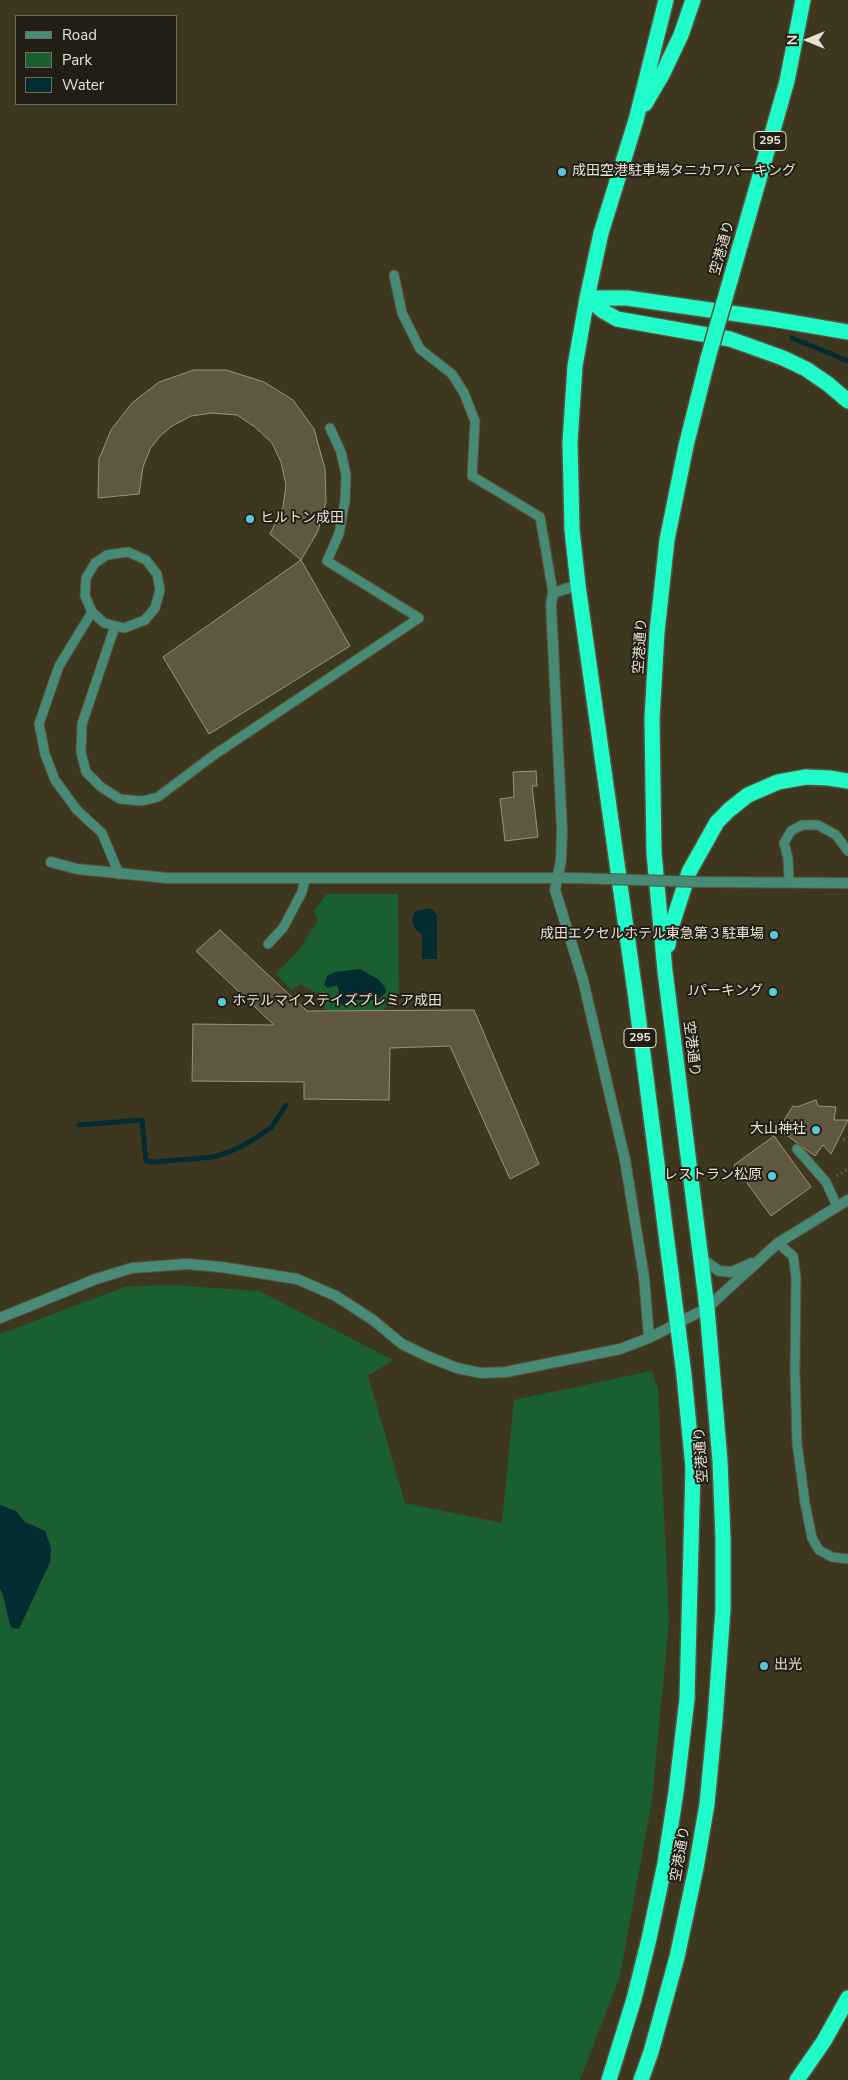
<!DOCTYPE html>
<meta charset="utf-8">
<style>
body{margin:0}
#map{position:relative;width:848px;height:2080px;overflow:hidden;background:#3e371f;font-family:"Nunito Sans",sans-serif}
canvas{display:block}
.legend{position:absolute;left:15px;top:15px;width:162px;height:90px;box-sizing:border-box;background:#221e14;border:1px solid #716d62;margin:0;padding:6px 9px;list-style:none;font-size:15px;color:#e8e4d6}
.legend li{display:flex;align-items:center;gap:10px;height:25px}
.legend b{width:25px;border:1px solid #716d62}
.north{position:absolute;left:783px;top:15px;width:50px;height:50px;-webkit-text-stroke:4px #221e14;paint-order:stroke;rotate:270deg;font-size:14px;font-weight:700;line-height:20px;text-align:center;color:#e8e4d6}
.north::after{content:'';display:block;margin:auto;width:18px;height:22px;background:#e8e4d6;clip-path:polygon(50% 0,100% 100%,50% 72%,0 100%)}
</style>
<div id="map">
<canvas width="848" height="2080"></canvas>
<ul class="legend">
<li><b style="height:6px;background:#478a75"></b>Road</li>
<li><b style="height:14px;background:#1a5f31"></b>Park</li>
<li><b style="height:14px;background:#032c31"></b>Water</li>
</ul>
<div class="north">N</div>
</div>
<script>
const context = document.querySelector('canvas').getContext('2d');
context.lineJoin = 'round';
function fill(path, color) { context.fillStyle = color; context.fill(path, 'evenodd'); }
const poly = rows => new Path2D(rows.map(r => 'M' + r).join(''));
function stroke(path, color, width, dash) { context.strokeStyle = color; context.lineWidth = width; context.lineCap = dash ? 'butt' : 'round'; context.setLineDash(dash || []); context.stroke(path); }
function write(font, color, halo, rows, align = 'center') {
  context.font = font + ' "Nunito Sans","Noto Sans JP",sans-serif'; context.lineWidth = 4; context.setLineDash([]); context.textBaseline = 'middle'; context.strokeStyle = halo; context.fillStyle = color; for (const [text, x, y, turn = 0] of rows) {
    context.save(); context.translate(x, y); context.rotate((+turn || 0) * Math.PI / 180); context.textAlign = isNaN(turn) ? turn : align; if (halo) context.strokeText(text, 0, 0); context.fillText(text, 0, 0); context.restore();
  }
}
fill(poly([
 [327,894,398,894,399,993,382,1011,325,1011,324,998,301,984,291,990,276,974,300,949,318,920,314,911],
 [169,1285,259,1291,393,1360,368,1376,405,1503,502,1523,514,1400,652,1371,658,1390,669,1621,652,1800,620,1976,580,2080,0,2080,0,1334,125,1287]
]), '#1a5f31');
fill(poly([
 [427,908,433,910,437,915,437,959,422,959,422,934,417,931,413,925,412,918,415,912],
 [360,969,378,979,385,987,386,992,378,1000,348,1000,342,1005,337,999,339,991,337,985,328,988,324,985,327,976,335,972],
 [0,1505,16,1511,25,1522,45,1531,51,1548,50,1562,19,1629,12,1628,10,1625,3,1595,0,1589]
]), '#032c31');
stroke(poly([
 [792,338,848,361],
 [79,1125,142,1120,146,1161,154,1162,213,1157,229,1152,248,1143,272,1127,286,1105]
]), '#032c31', 5);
const building = poly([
 [194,370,226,370,264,382,293,400,314,429,325,469,326,502,318,531,301,560,270,534,283,507,286,485,281,462,272,443,255,427,237,415,212,413,191,416,172,426,160,436,150,449,143,467,139,494,98,498,99,459,111,430,132,403,159,382,194,370],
 [301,560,350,646,209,734,163,657,301,560],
 [536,771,537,786,532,786,538,837,505,841,500,799,514,797,513,772,536,771],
 [220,930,307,1011,474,1010,539,1164,510,1179,450,1046,390,1048,389,1100,304,1099,304,1082,192,1081,193,1024,274,1025,196,951,220,930],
 [816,1100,818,1106,836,1107,834,1120,848,1120,831,1154,823,1145,815,1156,781,1131,790,1124,784,1120,793,1106,797,1107,816,1100],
 [774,1136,811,1187,771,1216,734,1165,774,1136]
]);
fill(building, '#5f573f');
stroke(building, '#9c9379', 1);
const lane = poly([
 [394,275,402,313,420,349,452,374,464,393,475,421,472,476,540,517,553,593],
 [92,612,104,623,124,628,145,620,155,608,160,590,157,574,146,560,128,552,107,555,95,563,86,578,85,596,92,612,59,666,39,724,45,754,55,780,77,810,102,833,119,874],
 [115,626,82,724,81,752,86,772,101,787,120,799,142,801,158,797,214,755,419,618,327,561,339,534,345,501,346,475,341,452,330,428],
 [789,882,788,858,784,843,791,831,802,825,818,825,836,835,848,851],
 [268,944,283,928,302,892,305,879],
 [797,1149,826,1182,837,1206],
 [778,1243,793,1256,796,1277,795,1372,797,1443,805,1503,812,1538,819,1550,832,1557,848,1559]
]);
const street = poly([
 [578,585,553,593,551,605,562,830,561,860,555,890,583,980,625,1160,644,1277,649,1338],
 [51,862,77,869,167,878,575,878],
 [700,882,848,883],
 [701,1258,719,1271,732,1272,752,1263],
 [0,1318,96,1279,132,1268,187,1264,221,1267,297,1279,336,1296,373,1320,402,1344,429,1357,457,1368,481,1373,506,1372,620,1349,649,1338,707,1308,778,1243,848,1200]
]);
const highway = poly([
 [645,104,662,75,681,35,693,0],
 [730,281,787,81,803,0],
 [587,298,603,311,617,319,730,339,783,358,806,369,828,384,848,401],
 [587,298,627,298,772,319,848,332],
 [668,945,670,931,689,872,717,822,729,810,748,795,778,782,806,777,829,778,848,781],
 [609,2080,634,1999,649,1939,665,1863,676,1792,687,1699,693,1468,684,1375,636,999,578,585,572,530,570,442,575,366,587,298,601,233,636,120,666,0],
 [641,2080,651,2052,677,1957,696,1868,707,1804,715,1720,723,1609,723,1539,720,1461,707,1308,665,971,654,853,652,719,657,632,667,540,686,446,708,358],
 [797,2080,824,2041,848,1998]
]);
stroke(lane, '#59533c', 11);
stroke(street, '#59533c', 12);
stroke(highway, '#59533c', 18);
stroke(poly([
 [839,1137,848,1141],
 [837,1176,848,1169]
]), '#78725d', 3, [1, 4]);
stroke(lane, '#478a75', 9);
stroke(street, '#478a75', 10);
stroke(highway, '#1ffcc9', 15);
const streetBridge = poly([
 [575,878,700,882]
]);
const highwayBridge = poly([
 [708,358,730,281]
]);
stroke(streetBridge, '#59533c', 12, []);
stroke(highwayBridge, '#59533c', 18, []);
stroke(streetBridge, '#478a75', 10);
stroke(highwayBridge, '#1ffcc9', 15);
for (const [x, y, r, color] of [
 [562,172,5,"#56c9e1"],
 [250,519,5,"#56c9e1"],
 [774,935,5,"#56c9e1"],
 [773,992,5,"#56c9e1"],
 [222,1002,5,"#56c9e1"],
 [816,1130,5,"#56c9e1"],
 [772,1176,5,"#56c9e1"],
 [764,1666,5,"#56c9e1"]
]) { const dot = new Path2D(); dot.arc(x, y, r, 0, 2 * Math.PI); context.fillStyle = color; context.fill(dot); stroke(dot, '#221e14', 2); }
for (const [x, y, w] of [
 [770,141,32],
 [640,1038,32]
]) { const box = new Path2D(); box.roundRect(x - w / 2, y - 9.5, w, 19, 4); context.fillStyle = '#221e14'; context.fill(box); stroke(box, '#e8e4d6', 1); }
write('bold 12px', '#e8e4d6', null, [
 ["295",770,141],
 ["295",640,1038]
]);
write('14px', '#e8e4d6', '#221e14', [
 ["成田空港駐車場タニカワパーキング",572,172],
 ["ヒルトン成田",260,519],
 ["成田エクセルホテル東急第３駐車場",764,935,"right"],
 ["Jパーキング",763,992,"right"],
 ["ホテルマイステイズプレミア成田",232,1002],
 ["大山神社",806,1130,"right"],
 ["レストラン松原",762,1176,"right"],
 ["出光",774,1666]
], 'left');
write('14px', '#e8e4d6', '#221e14', [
 ["空港通り",723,248,-74],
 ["空港通り",641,646,-86],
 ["空港通り",691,1049,83],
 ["空港通り",702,1455,-94],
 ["空港通り",681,1854,-80]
]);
</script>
